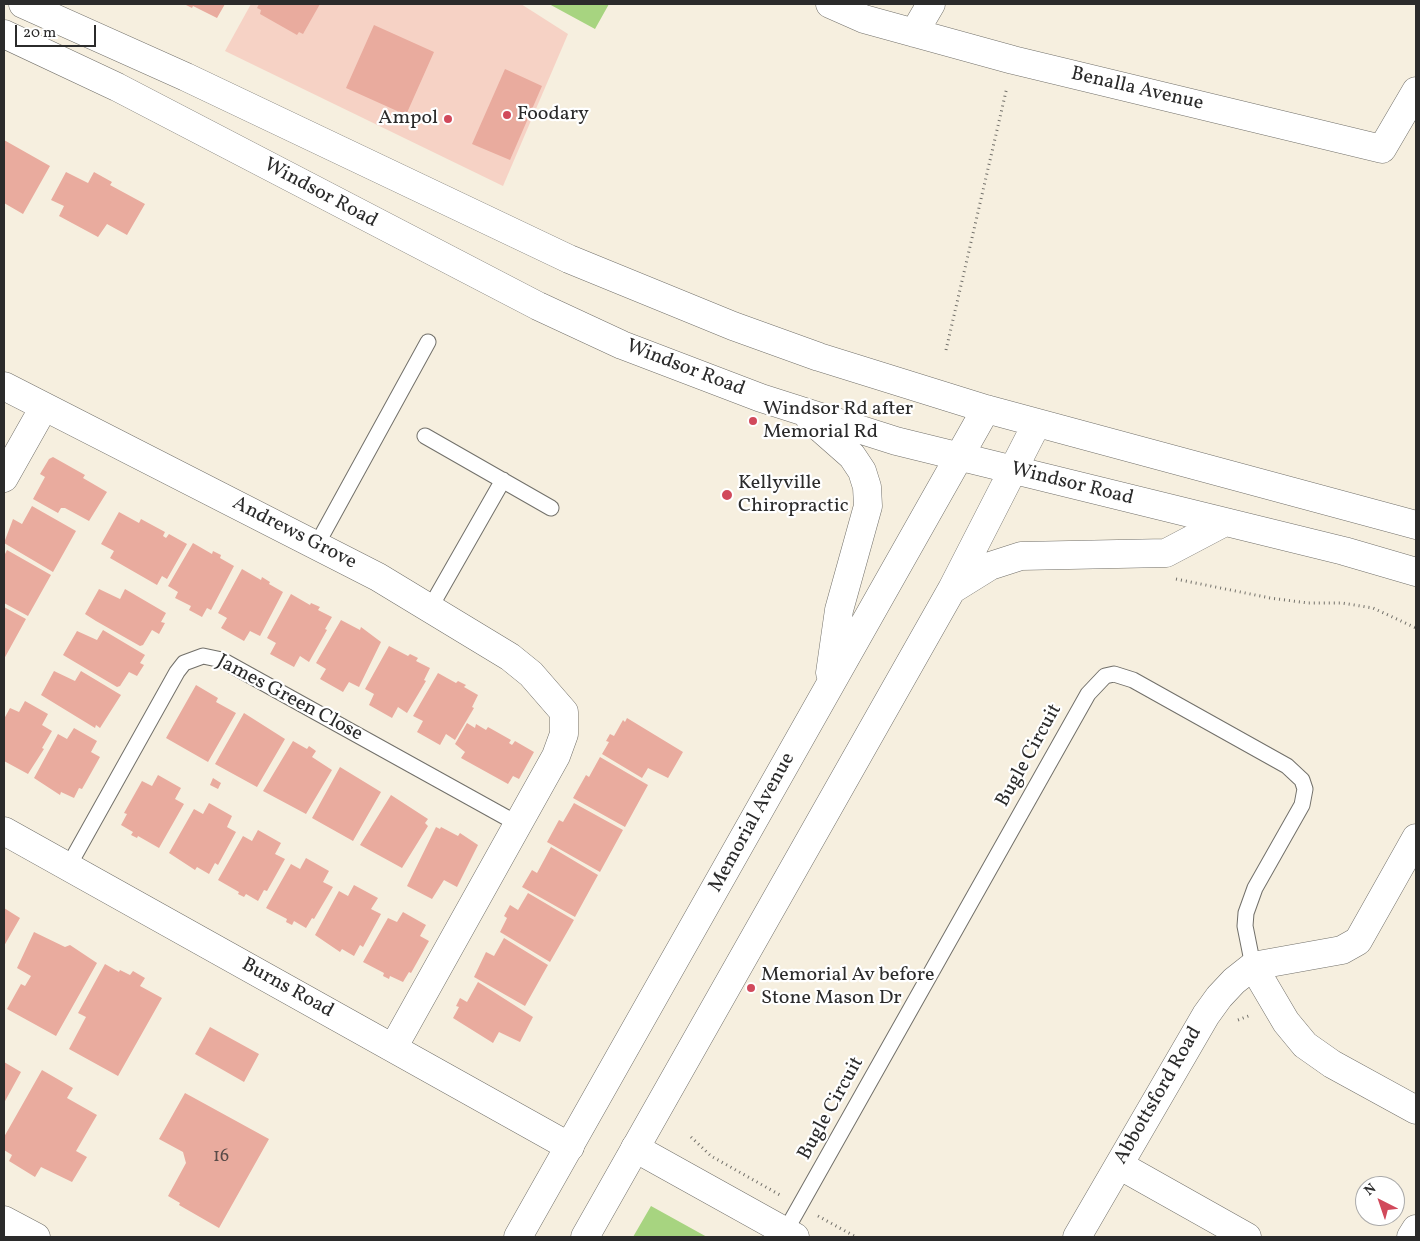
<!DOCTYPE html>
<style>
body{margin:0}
#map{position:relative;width:1420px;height:1241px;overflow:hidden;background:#f6efdf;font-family:Vollkorn,serif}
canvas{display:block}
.frame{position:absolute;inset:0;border:5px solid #2b2b2b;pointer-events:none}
.north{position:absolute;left:1355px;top:1176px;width:50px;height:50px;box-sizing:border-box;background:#fff;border:1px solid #aaa;border-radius:50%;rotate:319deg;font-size:14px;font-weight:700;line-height:20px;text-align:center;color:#2b2b2b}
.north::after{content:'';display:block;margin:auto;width:18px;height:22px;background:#d1495b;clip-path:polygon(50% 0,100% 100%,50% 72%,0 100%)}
.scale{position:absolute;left:15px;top:25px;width:81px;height:22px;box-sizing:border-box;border:2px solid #2b2b2b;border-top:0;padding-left:6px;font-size:15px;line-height:18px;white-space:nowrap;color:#2b2b2b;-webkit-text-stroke:4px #fff;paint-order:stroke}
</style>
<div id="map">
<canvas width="1420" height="1241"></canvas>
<div class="frame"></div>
<div class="north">N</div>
<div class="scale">20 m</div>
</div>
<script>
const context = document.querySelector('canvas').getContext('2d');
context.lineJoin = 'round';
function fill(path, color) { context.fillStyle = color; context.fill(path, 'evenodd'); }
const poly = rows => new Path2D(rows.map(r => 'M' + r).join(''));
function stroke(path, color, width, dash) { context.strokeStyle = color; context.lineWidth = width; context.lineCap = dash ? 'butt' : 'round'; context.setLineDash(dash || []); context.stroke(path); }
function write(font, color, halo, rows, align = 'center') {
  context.font = font + ' Vollkorn,serif'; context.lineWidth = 4.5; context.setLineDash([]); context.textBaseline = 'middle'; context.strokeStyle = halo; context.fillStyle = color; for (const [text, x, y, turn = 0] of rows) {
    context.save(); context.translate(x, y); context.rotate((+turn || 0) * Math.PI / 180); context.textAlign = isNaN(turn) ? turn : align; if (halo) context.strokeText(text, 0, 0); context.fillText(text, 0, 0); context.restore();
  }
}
fill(poly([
 [251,4,521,4,568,34,503,186,225,51]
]), '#f6d2c5');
fill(poly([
 [549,4,609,4,595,29],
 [651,1206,707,1237,633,1237]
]), '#a7d480');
fill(poly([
 [184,4,225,4,217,18,193,6,192,8],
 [259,4,320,4,303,34,299,32,297,35,260,14,261,10,257,8],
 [374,25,434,52,406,115,346,88],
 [505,69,542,86,510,160,472,144],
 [4,140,50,166,23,214,4,203],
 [66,172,88,183,94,172,112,182,110,185,145,204,127,235,107,224,98,237,59,216,64,206,51,200],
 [53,457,85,475,83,478,107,492,89,521,65,508,61,508,58,513,33,499,45,477,40,474,49,459],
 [32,506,76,531,53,572,4,543,13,519,22,524],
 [119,512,139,523,141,519,165,532,163,536,166,538,169,534,187,544,167,579,162,576,157,585,110,558,114,551,101,544],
 [193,543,212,554,213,551,221,555,220,558,234,566,211,610,207,608,202,617,189,610,191,606,175,598,178,592,168,586],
 [7,550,51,575,28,616,4,603,4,556],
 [242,569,261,580,262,577,270,582,269,584,283,592,260,636,250,631,244,641,221,628,227,618,218,613],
 [99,589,120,599,125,589,166,613,161,622,165,623,159,634,152,630,143,645,140,646,96,621,85,614],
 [291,594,310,605,311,603,320,607,318,610,332,617,325,629,327,630,309,662,300,656,294,667,270,654,276,643,267,638],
 [4,607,26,619,4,659],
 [341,620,360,630,361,627,381,642,359,687,349,682,343,692,320,679,326,669,316,663],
 [103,630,145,655,140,663,144,665,137,676,129,672,120,686,117,687,63,655,77,631,97,640],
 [389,646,408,656,410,654,418,658,416,661,430,668,424,680,426,681,407,713,398,707,392,718,369,705,374,694,365,689],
 [54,671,75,681,81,671,121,695,100,728,96,725,95,728,41,695],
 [438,673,456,683,458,681,466,685,464,687,478,695,472,707,474,708,455,740,446,734,440,745,417,732,423,721,413,716],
 [196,685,218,698,216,702,236,713,208,762,166,738],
 [25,701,48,714,42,725,52,731,42,748,44,749,28,774,4,761,4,719,10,708,19,712],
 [244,713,285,739,257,787,215,764],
 [627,718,683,752,668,778,648,768,642,778,602,754,609,742,606,741,610,734,614,736,623,720,625,722],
 [467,723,475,728,476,724,486,730,488,727,511,740,509,743,512,745,515,741,534,752,519,779,513,776,508,784,461,758,465,752,455,744],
 [74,728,97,741,91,752,100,757,82,789,79,788,74,798,61,792,60,795,34,778,58,734,67,739],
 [293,741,307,749,309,746,316,751,312,757,332,770,306,814,263,791],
 [600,757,648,785,625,827,573,798,586,775,589,777],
 [340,767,381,792,353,841,312,818],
 [158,775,181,788,175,799,184,804,159,848,138,836,137,838,131,835,133,832,121,825,127,814,124,813,142,781,152,786],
 [213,778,221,783,218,789,210,785],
 [391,795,428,819,425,823,428,826,402,868,360,845],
 [209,803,232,816,227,827,236,832,218,865,215,863,209,874,197,867,195,870,169,853,194,809,203,814],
 [574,803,623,830,600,872,547,842,559,820,563,822],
 [436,827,440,829,441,827,458,836,460,833,478,845,457,887,444,880,432,899,407,886],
 [258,830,281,843,275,854,285,859,267,891,264,890,258,901,246,894,244,897,238,894,239,892,218,880,243,836,252,841],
 [551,847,598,875,575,917,522,887,532,870,537,873],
 [306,858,329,871,323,882,333,887,314,919,312,918,306,928,294,921,292,925,286,922,287,919,266,908,291,864,300,869],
 [354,885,378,898,371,909,381,914,363,947,360,945,354,956,342,949,340,952,315,935,339,891,348,896],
 [528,893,574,920,550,962,500,932,507,918,504,916,510,905,518,910],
 [4,908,20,918,4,946],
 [403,912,426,925,420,936,429,941,411,973,409,972,403,982,390,976,389,979,383,976,384,973,363,962,388,918,397,922],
 [34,932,65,947,70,945,97,963,56,1036,7,1009,21,984,25,986,31,976,17,968],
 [504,938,548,965,525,1006,474,977,486,952,494,956],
 [105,964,119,972,120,970,130,975,133,971,145,978,140,986,162,998,118,1076,69,1049,86,1017,78,1013],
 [478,982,533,1017,520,1042,499,1032,493,1043,453,1018,459,1007,456,1006,460,998,467,1002],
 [210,1027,259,1054,244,1082,195,1054],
 [4,1062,21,1072,4,1103],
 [42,1070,73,1088,67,1098,97,1115,76,1151,87,1157,72,1182,41,1167,35,1177,9,1161,12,1155,4,1150,4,1137],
 [185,1093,269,1139,219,1228,179,1205,180,1203,168,1196,186,1163,183,1152,159,1139]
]), '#e9ab9e');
const service = poly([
 [425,436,551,508],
 [316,546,428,342],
 [430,608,503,480],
 [68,867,177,672,184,663,203,656,222,660,518,824],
 [785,1232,1088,694,1105,676,1114,674,1133,680,1287,766,1302,780,1305,789,1302,805,1255,888,1246,913,1245,926,1253,966]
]);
const minor = poly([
 [830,4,864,19,1013,60,1382,149,1416,91],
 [914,33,931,4],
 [4,386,378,577,510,657,531,674,564,712,564,734,556,756,393,1048],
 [4,478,44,407],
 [4,831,570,1147],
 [1253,966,1286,1022,1305,1045,1332,1064,1416,1110],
 [635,1148,795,1237],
 [1119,1165,1247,1237],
 [4,1220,36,1237],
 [1077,1237,1206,1015,1219,997,1234,981,1253,966,1342,950,1358,941,1416,838],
 [1411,1237,1416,1229]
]);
const primary = poly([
 [23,4,186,77,569,259,733,326,819,357,986,409,1416,525],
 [4,34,117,87,538,306,622,345,761,398,896,441,1344,551,1416,572],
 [810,419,852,456,862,471,867,487,868,506,839,610,830,673],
 [953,589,990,566,1021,556,1166,553,1223,523],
 [518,1237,986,409],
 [585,1237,952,589,1037,423]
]);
stroke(service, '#72706a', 17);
stroke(minor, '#72706a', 29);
stroke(primary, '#72706a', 29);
stroke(poly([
 [946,350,1007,87],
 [1176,579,1270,598,1308,603,1342,603,1373,608,1416,628],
 [1238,1020,1251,1015],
 [691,1137,711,1156,780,1195],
 [818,1216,856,1237]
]), '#72706a', 3, [1, 4]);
stroke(service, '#fff', 15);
stroke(minor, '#fff', 28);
stroke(primary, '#fff', 28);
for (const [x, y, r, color] of [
 [507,115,5,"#d1495b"],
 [448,119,5,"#d1495b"],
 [753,421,5,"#d1495b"],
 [727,495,6,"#d1495b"],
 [751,988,5,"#d1495b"]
]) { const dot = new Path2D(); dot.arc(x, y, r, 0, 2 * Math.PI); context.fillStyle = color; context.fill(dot); stroke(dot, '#fff', 2); }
write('18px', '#5a4b48', null, [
 ["16",221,1158]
]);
write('20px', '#2b2b2b', '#fff', [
 ["Benalla Avenue",1137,90,13],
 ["Windsor Road",320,194,28],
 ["Windsor Road",685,369,21],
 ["Windsor Road",1072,485,14],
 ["Andrews Grove",294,534,27],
 ["James Green Close",289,699,28],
 ["Bugle Circuit",1030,756,-61],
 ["Memorial Avenue",753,823,-61],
 ["Burns Road",287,989,29],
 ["Abbottsford Road",1159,1096,-60],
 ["Bugle Circuit",832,1109,-61]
]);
write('20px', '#2b2b2b', '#fff', [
 ["Foodary",517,115],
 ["Ampol",438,119,"right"],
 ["Windsor Rd after",763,410],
 ["Memorial Rd",763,433],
 ["Kellyville",738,484],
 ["Chiropractic",738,507],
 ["Memorial Av before",761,976],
 ["Stone Mason Dr",761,999]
], 'left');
</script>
